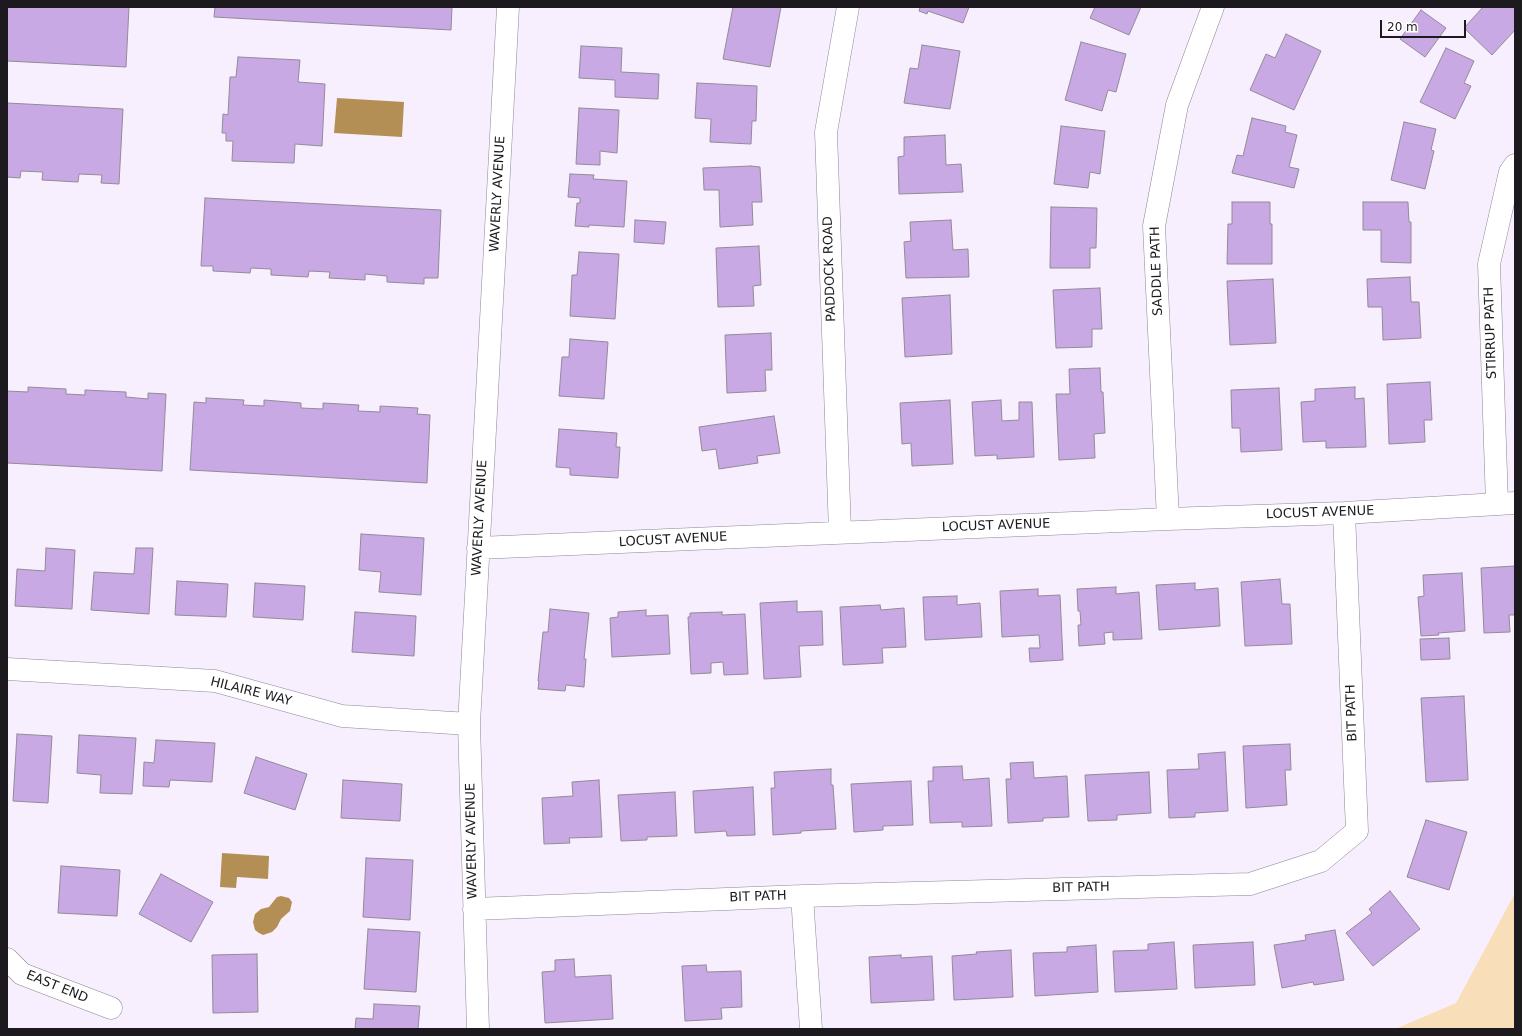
<!DOCTYPE html>
<style>
body{margin:0}
#map{position:relative;width:1522px;height:1036px;overflow:hidden;background:#f7effd;font-family:"DejaVu Sans",sans-serif}
canvas{display:block}
.frame{position:absolute;inset:0;border:8px solid #1c191f;pointer-events:none}
.scale{position:absolute;left:1380px;top:20px;width:86px;height:18px;box-sizing:border-box;border:2px solid #1c191f;border-top:0;padding-left:5px;font-size:12px;line-height:14px;white-space:nowrap;color:#1c191f;-webkit-text-stroke:3px #fff;paint-order:stroke}
</style>
<div id="map">
<canvas width="1522" height="1036"></canvas>
<div class="frame"></div>
<div class="scale">20 m</div>
</div>
<script>
const context = document.querySelector('canvas').getContext('2d');
context.lineJoin = 'round';
function fill(path, color) { context.fillStyle = color; context.fill(path, 'evenodd'); }
const poly = rows => new Path2D(rows.map(r => 'M' + r).join(''));
function stroke(path, color, width, dash) { context.strokeStyle = color; context.lineWidth = width; context.lineCap = dash ? 'butt' : 'round'; context.setLineDash(dash || []); context.stroke(path); }
function write(font, color, halo, rows, align = 'center') {
  context.font = font + ' "DejaVu Sans",sans-serif'; context.lineWidth = 3; context.setLineDash([]); context.textBaseline = 'middle'; context.strokeStyle = halo; context.fillStyle = color; for (const [text, x, y, turn = 0] of rows) {
    context.save(); context.translate(x, y); context.rotate((+turn || 0) * Math.PI / 180); context.textAlign = isNaN(turn) ? turn : align; if (halo) context.strokeText(text, 0, 0); context.fillText(text, 0, 0); context.restore();
  }
}
fill(poly([
 [1515,893,1515,1029,1395,1029,1456,1003]
]), '#f9dfb9');
fill(poly([
 [337,98,404,102,402,137,334,133],
 [222,853,269,856,268,879,237,877,236,888,220,887],
 [281,896,289,898,292,902,290,911,281,919,277,927,272,932,263,935,259,933,255,930,253,922,255,914,261,909,269,907,277,897]
]), '#b48f55');
const building = poly([
 [7,7,129,7,126,67,7,61,7,7],
 [215,7,452,7,451,30,214,17,215,7],
 [733,7,781,7,770,67,723,59,733,7],
 [920,7,969,7,963,23,928,11,927,14,919,11,920,7],
 [1095,7,1141,7,1129,35,1090,18,1095,7],
 [1483,7,1515,7,1515,30,1492,55,1464,28,1483,7],
 [1421,10,1446,28,1425,57,1400,39,1421,10],
 [1286,34,1321,51,1294,110,1250,90,1266,54,1275,58,1286,34],
 [1081,42,1126,54,1116,92,1108,90,1102,111,1065,100,1081,42],
 [922,45,960,51,950,109,904,103,910,68,918,69,922,45],
 [581,46,622,48,621,72,659,74,658,99,615,97,615,80,579,78,581,46],
 [1446,48,1474,61,1464,83,1471,86,1455,119,1420,102,1446,48],
 [238,57,300,60,298,82,325,84,322,146,295,144,294,163,232,161,233,141,226,141,226,133,222,133,223,114,228,115,230,77,236,77,238,57],
 [697,83,757,86,756,121,752,121,751,144,710,142,711,119,695,118,697,83],
 [7,103,123,109,119,184,101,183,102,175,79,174,78,182,42,180,43,172,21,171,20,178,7,177,7,103],
 [579,108,619,110,617,153,600,151,600,165,576,164,579,108],
 [1252,118,1286,126,1285,132,1297,135,1289,167,1299,169,1294,188,1232,173,1237,155,1243,156,1252,118],
 [1404,122,1436,129,1431,150,1434,151,1425,189,1391,180,1404,122],
 [1061,126,1105,131,1100,174,1090,172,1088,188,1054,184,1061,126],
 [945,135,946,165,961,164,963,192,899,194,898,157,904,156,904,137,945,135],
 [751,166,760,167,762,202,752,202,753,225,720,227,719,190,704,190,703,168,751,166],
 [570,174,594,175,593,179,627,181,624,227,589,225,589,227,575,226,577,203,580,203,580,198,568,197,570,174],
 [205,198,441,210,438,278,424,278,424,284,387,282,387,276,365,274,365,280,329,278,330,272,309,271,308,277,271,275,271,269,251,268,250,273,213,271,213,266,201,266,205,198],
 [1232,202,1270,202,1270,224,1272,224,1272,264,1227,264,1228,224,1232,224,1232,202],
 [1363,202,1408,202,1409,222,1411,222,1411,263,1381,262,1381,230,1363,230,1363,202],
 [1051,207,1097,208,1096,248,1090,248,1090,268,1050,268,1051,207],
 [635,220,666,222,664,244,634,242,635,220],
 [951,220,953,250,968,249,969,277,906,278,904,242,911,241,910,222,951,220],
 [759,246,761,285,753,286,754,306,718,307,716,248,759,246],
 [579,252,619,254,615,319,570,316,572,275,577,275,579,252],
 [1410,277,1411,302,1419,302,1421,338,1383,340,1382,307,1368,307,1367,279,1410,277],
 [1273,279,1276,343,1230,345,1227,281,1273,279],
 [1100,288,1102,329,1092,329,1092,347,1056,348,1053,290,1100,288],
 [950,295,952,354,905,357,902,298,950,295],
 [771,333,772,370,765,370,766,391,727,393,725,335,771,333],
 [570,339,608,342,604,399,559,396,562,357,569,357,570,339],
 [1100,368,1101,392,1103,392,1105,433,1094,434,1095,458,1059,460,1056,394,1070,394,1069,369,1100,368],
 [1430,382,1432,420,1424,420,1425,442,1389,444,1387,384,1430,382],
 [7,385,7,391,28,392,28,387,66,389,66,394,85,395,85,390,126,392,126,397,148,399,148,393,166,394,162,471,7,463,7,385],
 [1355,387,1355,399,1364,398,1366,447,1326,448,1326,441,1303,442,1301,402,1315,401,1315,389,1355,387],
 [1279,388,1282,450,1241,452,1240,428,1232,428,1231,390,1279,388],
 [206,398,244,400,243,405,264,406,264,400,301,403,301,408,323,409,323,403,359,405,358,411,380,412,380,406,418,408,417,414,430,415,427,483,190,470,194,402,206,403,206,398],
 [950,400,953,464,912,466,911,443,902,444,900,403,950,400],
 [1001,400,1002,421,1019,420,1019,402,1032,402,1034,457,997,459,997,455,975,456,972,402,1001,400],
 [774,416,780,453,757,456,758,463,719,469,716,449,702,451,699,427,774,416],
 [559,429,617,433,616,447,620,447,618,478,570,475,570,468,556,467,559,429],
 [361,534,424,538,421,595,379,592,381,572,359,570,361,534],
 [46,548,75,550,72,609,15,606,17,569,45,571,46,548],
 [136,548,153,548,149,614,91,610,94,572,134,574,136,548],
 [1515,566,1515,615,1509,615,1510,632,1484,633,1481,568,1515,566],
 [1462,573,1465,631,1438,633,1439,635,1421,636,1418,597,1424,596,1423,575,1462,573],
 [1280,579,1282,604,1290,604,1292,644,1245,646,1241,582,1280,579],
 [177,581,228,584,226,617,175,615,177,581],
 [255,583,305,586,303,620,253,617,255,583],
 [1195,583,1195,590,1218,588,1220,626,1159,630,1156,585,1195,583],
 [1116,587,1116,594,1139,592,1142,639,1113,640,1113,632,1104,633,1105,644,1079,646,1078,625,1081,625,1080,611,1078,611,1077,589,1116,587],
 [1038,589,1038,596,1060,595,1063,660,1030,662,1029,648,1040,648,1039,635,1002,637,1000,591,1038,589],
 [957,596,957,605,980,603,982,637,925,640,923,597,957,596],
 [797,601,797,612,822,611,823,645,799,646,801,677,764,679,760,603,797,601],
 [880,605,881,610,904,608,906,647,882,648,883,663,843,665,840,607,880,605],
 [550,609,589,613,584,659,586,659,584,687,566,685,565,691,538,689,539,681,538,681,543,632,548,632,550,609],
 [646,610,646,616,668,615,670,654,612,657,610,618,618,617,618,612,646,610],
 [355,612,416,616,414,656,352,652,355,612],
 [722,612,722,615,745,614,748,674,724,675,723,662,711,663,711,673,691,674,688,617,690,617,690,613,722,612],
 [1449,638,1450,659,1421,660,1420,639,1449,638],
 [1464,696,1468,780,1426,782,1421,698,1464,696],
 [17,734,52,736,48,803,13,801,17,734],
 [79,735,136,738,132,794,100,793,101,775,77,773,79,735],
 [156,740,215,743,212,782,170,780,169,787,143,786,144,762,154,763,156,740],
 [1290,744,1291,770,1285,770,1287,805,1246,808,1243,746,1290,744],
 [1225,752,1228,811,1195,813,1195,817,1169,818,1167,770,1199,769,1198,754,1225,752],
 [256,757,307,774,295,810,244,793,256,757],
 [1033,762,1034,778,1067,776,1069,817,1043,818,1043,821,1008,823,1006,779,1011,779,1010,763,1033,762],
 [962,766,963,780,989,778,992,826,962,827,962,822,930,823,928,781,933,781,933,767,962,766],
 [831,769,831,785,833,785,836,829,801,831,801,833,773,835,771,788,775,788,774,772,831,769],
 [1149,772,1151,813,1117,815,1117,820,1088,821,1085,775,1149,772],
 [343,780,402,784,400,821,341,818,343,780],
 [599,780,602,837,569,838,570,843,544,844,542,798,573,796,572,782,599,780],
 [911,781,913,825,883,826,883,830,854,832,851,784,911,781],
 [753,787,755,835,727,836,726,831,695,833,693,791,753,787],
 [675,792,677,836,647,837,647,840,621,841,618,795,675,792],
 [1426,820,1467,832,1449,890,1407,877,1426,820],
 [366,858,413,860,410,920,363,917,366,858],
 [61,866,120,870,117,916,58,913,61,866],
 [161,874,213,902,191,942,139,914,161,874],
 [1390,891,1420,929,1373,966,1346,933,1372,913,1369,909,1390,891],
 [368,929,420,932,416,992,364,989,368,929],
 [1335,930,1344,980,1314,985,1313,982,1282,988,1274,945,1306,940,1305,935,1335,930],
 [1174,942,1177,989,1115,992,1113,951,1148,950,1148,944,1174,942],
 [1253,942,1255,985,1195,988,1193,945,1253,942],
 [1096,945,1098,992,1035,996,1033,953,1067,952,1067,947,1096,945],
 [1011,950,1013,997,954,1000,952,956,977,954,976,952,1011,950],
 [257,954,258,1012,213,1013,212,955,257,954],
 [901,955,901,958,932,956,934,1000,871,1003,869,957,901,955],
 [574,959,575,977,611,975,613,1019,545,1023,542,972,555,971,555,960,574,959],
 [706,965,707,972,741,971,742,1007,721,1008,722,1019,685,1021,682,966,706,965],
 [374,1004,420,1006,418,1029,355,1029,356,1018,373,1019,374,1004]
]);
fill(building, '#c8a9e3');
stroke(building, '#928a9a', 1);
const street = poly([
 [1497,504,1489,264,1510,172,1515,165],
 [1168,519,1154,226,1177,105,1213,7],
 [840,532,826,132,848,7],
 [478,548,1168,519,1344,513,1515,503],
 [7,669,215,681,342,716,469,724],
 [802,896,811,1029],
 [474,909,802,896,1250,884,1321,861,1357,831,1344,513],
 [7,959,22,974,111,1008],
 [478,1029,469,724,508,7]
]);
stroke(street, '#8e8695', 23);
stroke(street, '#fff', 22);
write('13px', '#1c191f', '#fff', [
 ["WAVERLY AVENUE",498,194,-87],
 ["PADDOCK ROAD",830,269,-92],
 ["SADDLE PATH",1157,271,-92],
 ["STIRRUP PATH",1491,333,-92],
 ["LOCUST AVENUE",1320,513,-2],
 ["WAVERLY AVENUE",480,518,-87],
 ["LOCUST AVENUE",996,526,-2],
 ["LOCUST AVENUE",673,540,-3],
 ["HILAIRE WAY",251,692,14],
 ["BIT PATH",1352,713,-92],
 ["WAVERLY AVENUE",472,841,-91],
 ["BIT PATH",1081,888,-1],
 ["BIT PATH",758,897,-2],
 ["EAST END",57,987,22]
]);
</script>
